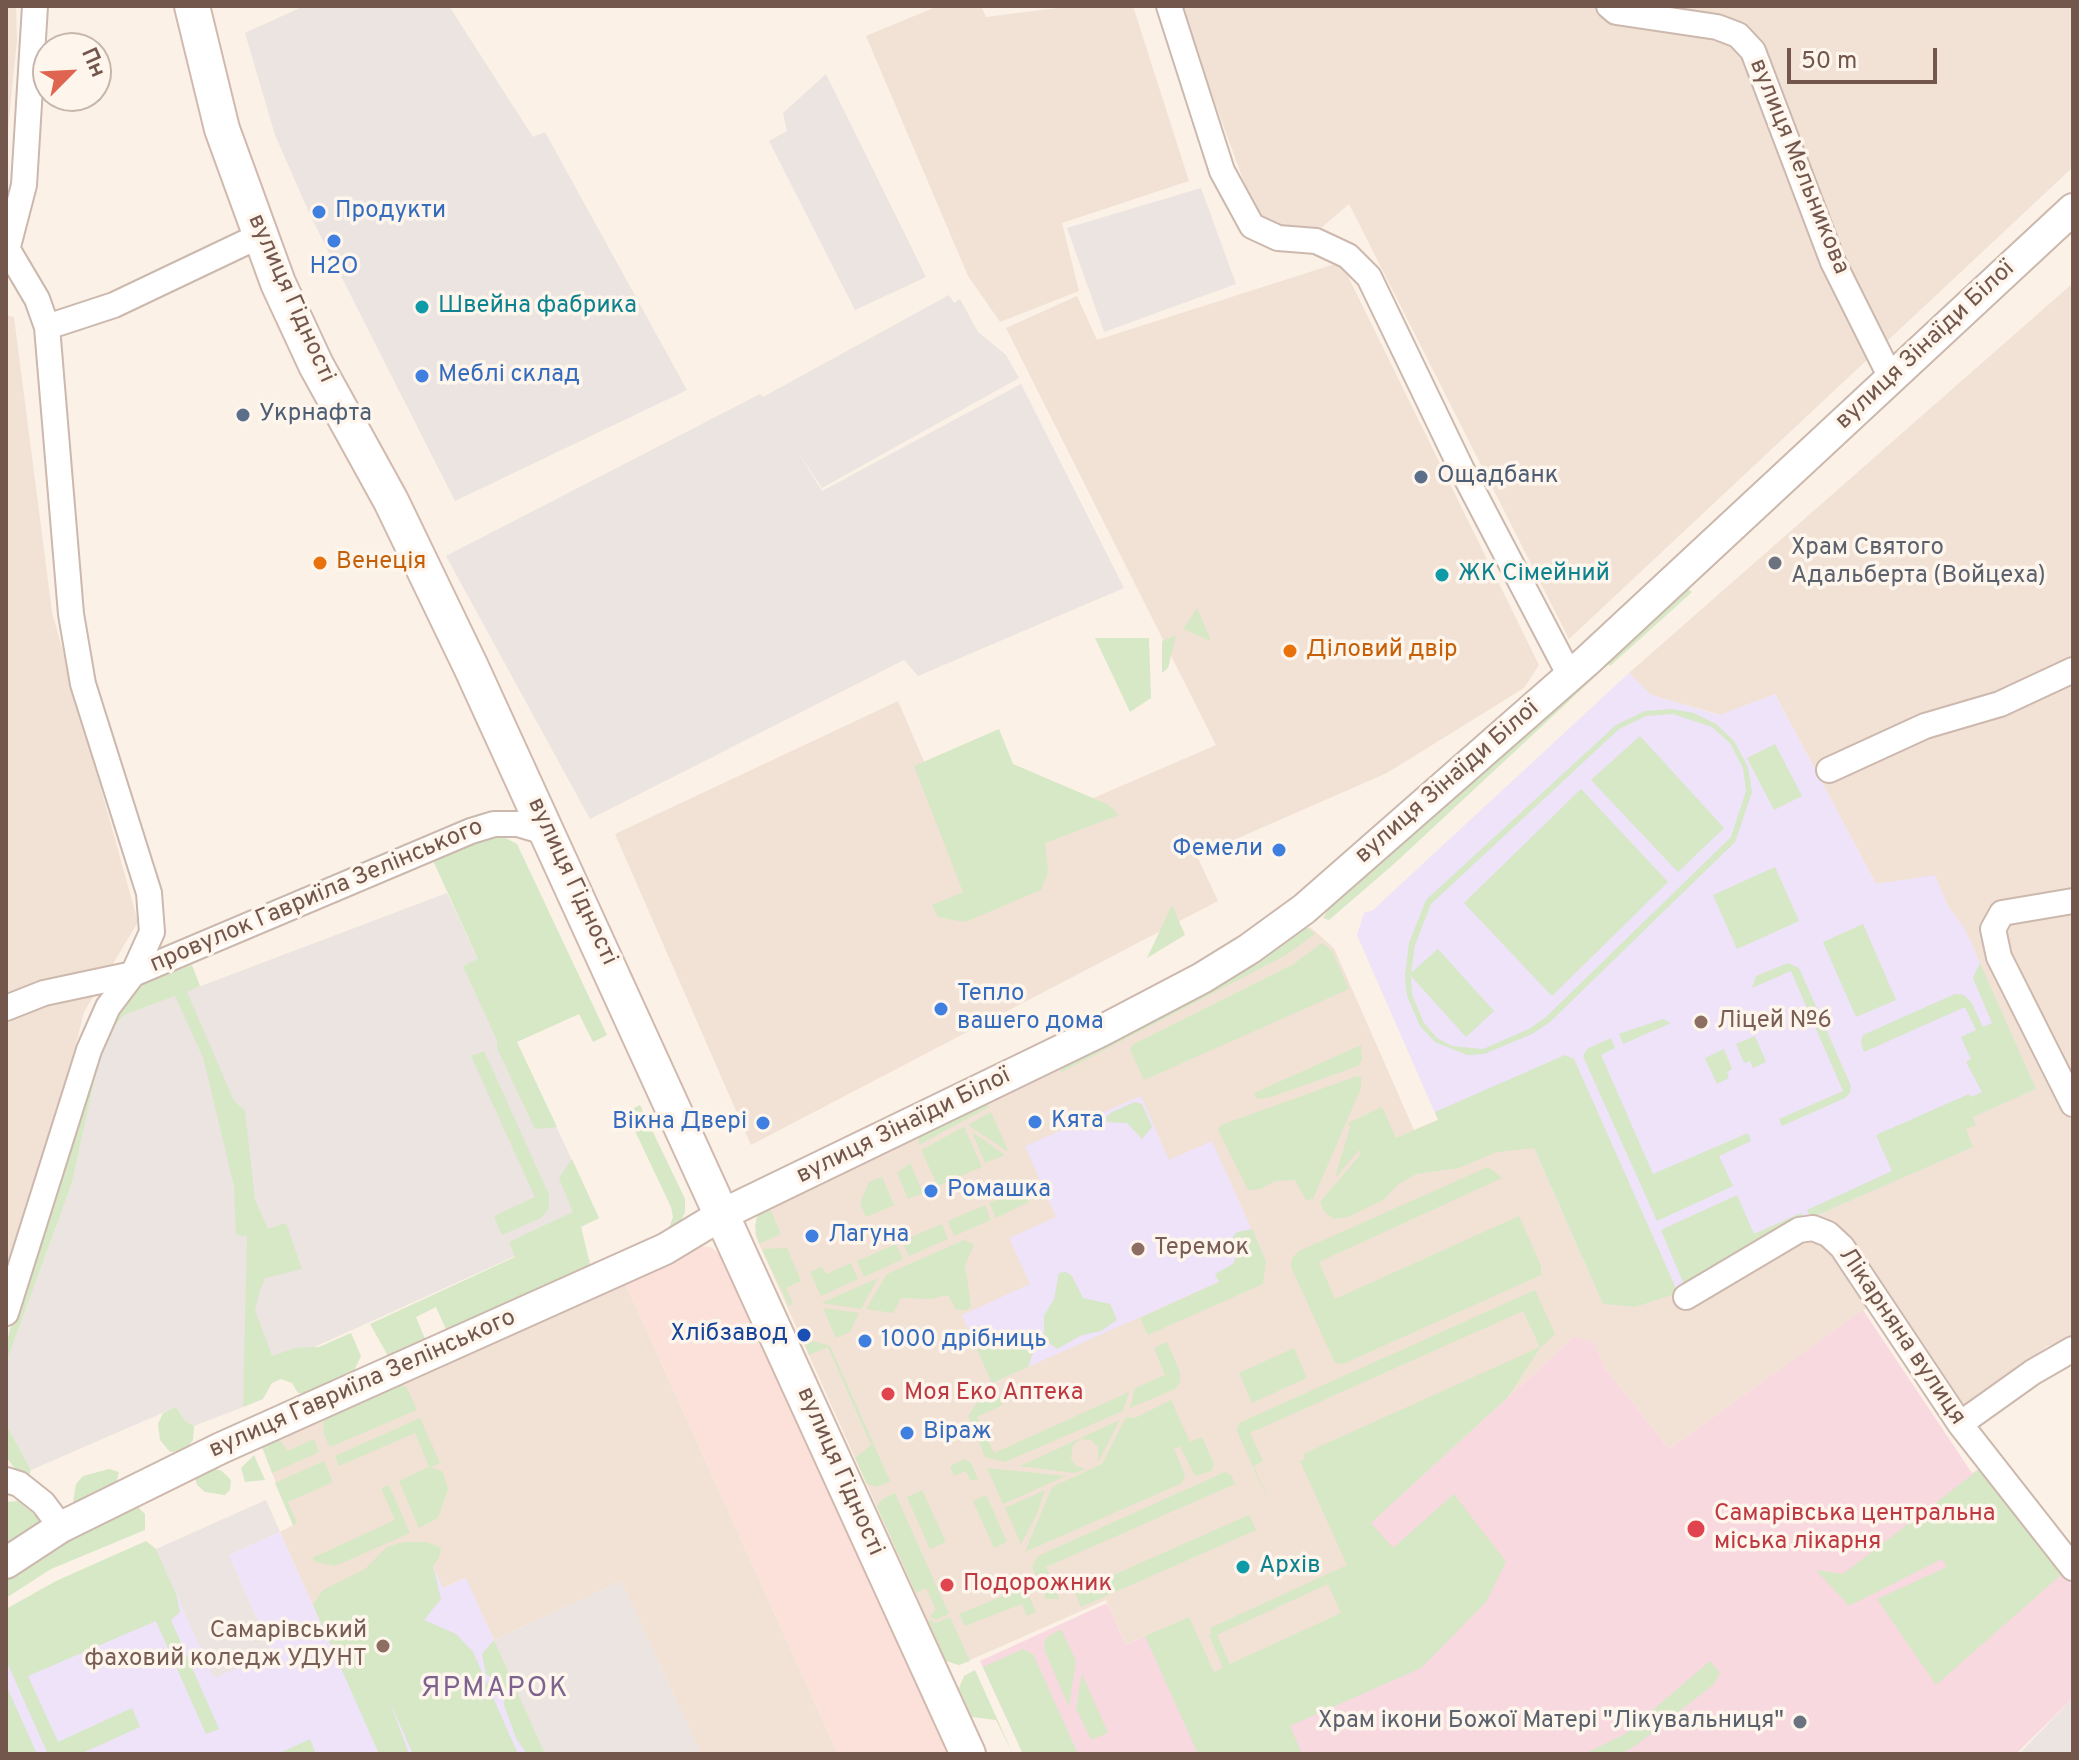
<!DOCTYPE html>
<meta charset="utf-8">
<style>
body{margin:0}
#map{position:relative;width:2079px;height:1760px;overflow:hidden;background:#fbf1e6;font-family:Overpass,sans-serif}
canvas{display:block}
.frame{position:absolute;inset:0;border:8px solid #73574c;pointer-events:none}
.north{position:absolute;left:32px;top:32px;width:80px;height:80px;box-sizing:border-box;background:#fef5ec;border:2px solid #c6b6ac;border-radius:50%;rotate:66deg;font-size:22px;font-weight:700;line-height:32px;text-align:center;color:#73574c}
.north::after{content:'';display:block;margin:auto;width:28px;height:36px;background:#df6551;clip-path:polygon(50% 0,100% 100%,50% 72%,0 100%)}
.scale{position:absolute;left:1787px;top:48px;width:150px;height:36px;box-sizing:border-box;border:4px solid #73574c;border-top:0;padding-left:10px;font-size:24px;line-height:28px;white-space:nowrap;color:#73574c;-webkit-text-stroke:6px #fef5ec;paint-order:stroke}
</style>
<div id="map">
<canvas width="2079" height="1760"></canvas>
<div class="frame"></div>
<div class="north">Пн</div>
<div class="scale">50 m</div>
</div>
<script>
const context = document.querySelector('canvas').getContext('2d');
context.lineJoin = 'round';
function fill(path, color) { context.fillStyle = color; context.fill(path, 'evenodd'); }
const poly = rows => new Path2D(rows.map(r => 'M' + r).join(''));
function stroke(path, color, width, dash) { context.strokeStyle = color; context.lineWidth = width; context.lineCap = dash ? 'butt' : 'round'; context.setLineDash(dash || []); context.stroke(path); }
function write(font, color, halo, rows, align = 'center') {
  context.font = font + ' Overpass,sans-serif'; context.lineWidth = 7; context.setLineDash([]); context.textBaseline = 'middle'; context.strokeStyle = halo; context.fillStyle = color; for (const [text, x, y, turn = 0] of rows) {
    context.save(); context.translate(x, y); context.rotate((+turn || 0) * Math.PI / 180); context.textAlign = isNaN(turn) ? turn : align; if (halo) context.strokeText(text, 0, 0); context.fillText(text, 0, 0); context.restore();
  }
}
fill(poly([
 [6,6,16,6,17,40,6,149],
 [938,6,981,6,986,17,1073,6,1133,6,1189,181,1062,223,1079,291,1000,322,968,276,866,36],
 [1179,6,2073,6,2073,167,1569,639,1349,204,1314,234,1278,239,1257,217],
 [1341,262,1539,665,1524,688,1387,773,1197,856,1218,901,751,1145,615,834,898,701,964,854,1216,745,1006,328,1077,296,1097,340],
 [2073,283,2073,1337,2046,1347,1965,1410,1882,1297,1669,1449,1605,1368,1593,1343,1574,1337,1356,1536,1395,1621,1225,1697,1189,1617,1126,1645,1106,1600,959,1665,946,1661,755,1235,757,1217,762,1211,1310,927,1334,948,1414,1130,1438,1120,1534,1148,1603,1304,1972,1147,1965,1129,1972,1117,2035,1089,1965,930,1948,906,1935,876,1876,884,1775,694,1721,715,1651,695,1629,673],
 [6,315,14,317,52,612,138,922,84,1012,46,1165,6,1271],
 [623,1278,838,1754,701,1754,621,1581,494,1640,465,1578,443,1588,318,1617,280,1532,293,1525,260,1443]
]), '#f2e2d5');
fill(poly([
 [697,1246,711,1247,722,1256,948,1754,838,1754,623,1278]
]), '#fbe1da');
fill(poly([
 [304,6,449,6,533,137,545,132,687,390,455,501,311,217,275,135,245,33],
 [826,74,926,277,855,310,769,141,787,131,783,113],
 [1201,188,1236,284,1104,332,1067,228],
 [949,295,954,303,960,299,978,332,1006,355,1019,378,822,488,796,449,822,491,1021,384,1124,588,918,676,904,660,590,819,446,556,760,394,763,397],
 [447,893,599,1218,244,1379,243,1407,194,1426,185,1421,176,1407,31,1470,6,1424,6,1363,72,1183,96,1073,110,1032,124,1015],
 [266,1500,280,1532,229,1555,272,1653,214,1679,156,1549],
 [621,1581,701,1754,545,1754,494,1640],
 [2073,1698,2073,1750,2069,1754,2019,1754]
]), '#ebe4e0');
fill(poly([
 [1629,673,1651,695,1720,715,1775,694,1876,884,1935,875,1948,906,1965,929,2036,1089,1973,1117,1976,1125,1966,1129,1973,1147,1805,1221,1683,1291,1635,1307,1603,1304,1534,1148,1480,1143,1438,1120,1357,935,1364,913,1373,910],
 [1141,1096,1169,1160,1212,1141,1266,1261,992,1383,962,1315,1030,1284,1009,1238,1056,1217,1025,1146],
 [280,1532,318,1617,433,1566,443,1588,466,1578,545,1754,6,1754,6,1616,156,1549,214,1678,272,1653,229,1555]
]), '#eee3f8');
fill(poly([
 [1863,1310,1972,1473,1981,1468,2073,1586,2073,1698,2016,1754,1023,1754,980,1661,1107,1603,1126,1645,1189,1617,1225,1696,1395,1621,1356,1536,1574,1337,1593,1342,1605,1368,1669,1449]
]), '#f9d9e0');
fill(poly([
 [1684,586,1692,592,1610,666,1602,658],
 [1197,608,1211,641,1183,629],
 [1176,635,1168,668,1162,673,1162,641],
 [1095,638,1149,638,1151,698,1130,712],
 [1591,668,1598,674,1395,863,1329,920,1323,918,1329,908,1434,810],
 [1672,709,1694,713,1716,724,1734,741,1748,767,1752,792,1735,842,1550,1022,1532,1034,1484,1054,1467,1055,1435,1042,1420,1026,1407,996,1405,975,1409,943,1426,900,1616,725,1645,711],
 [1673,714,1712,727,1730,743,1743,768,1746,791,1731,837,1546,1017,1529,1029,1483,1049,1452,1046,1437,1038,1424,1023,1412,995,1411,976,1466,1037,1494,1011,1438,949,1411,973,1415,945,1431,904,1619,729,1646,716],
 [999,729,1013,764,1109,805,1119,815,1045,843,1048,872,1041,890,965,922,938,917,932,905,963,892,914,766],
 [1640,736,1724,828,1678,872,1591,780],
 [1775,744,1802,796,1774,810,1747,758],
 [1581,789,1668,882,1552,996,1464,903],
 [496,833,517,844,607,1035,593,1042,579,1014,517,1042,557,1127,535,1129,497,1048,497,1040,463,966,478,959,430,854],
 [1775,867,1799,921,1737,949,1713,895],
 [1172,905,1185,935,1147,958],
 [1863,924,1896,1000,1856,1017,1823,942],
 [1305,926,1315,934,1286,955,1060,1073,1063,1064],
 [1322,943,1332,951,1349,989,1144,1080,1130,1050,1132,1045,1292,965],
 [1788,963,1799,968,1851,1086,1850,1093,1845,1098,1782,1126,1779,1119,1843,1091,1791,971,1752,988,1756,976],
 [1980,963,2036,1089,1973,1117,1976,1125,1966,1129,1973,1147,1811,1218,1807,1210,1892,1171,1876,1135,1969,1094,1971,1097,1982,1092,1966,1062,1971,1059,1961,1037,1976,1030,1965,1007,1864,1052,1861,1043,1863,1035,1955,994,1964,995,1971,1002,1983,1027,1992,1023,1973,978],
 [192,965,200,986,187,992,234,1101,245,1111,255,1200,268,1229,286,1223,302,1269,265,1278,260,1290,255,1310,272,1356,295,1348,319,1347,351,1333,361,1356,351,1377,310,1394,298,1393,292,1383,281,1379,272,1383,263,1399,243,1407,247,1236,236,1235,234,1186,203,1057,175,996,124,1015,110,1032,96,1073,72,1183,6,1363,7,1341,18,1299,101,1033,142,982],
 [1663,1019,1671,1023,1623,1044,1619,1034],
 [1755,1036,1766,1062,1753,1068,1750,1061,1744,1063,1736,1044],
 [1611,1038,1615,1048,1601,1055,1653,1174,1748,1133,1751,1141,1719,1156,1733,1186,1657,1221,1583,1056,1587,1049],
 [1361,1045,1362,1060,1358,1066,1271,1097,1257,1099,1254,1093],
 [1724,1049,1732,1069,1727,1072,1729,1078,1717,1084,1705,1058],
 [484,1051,549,1195,549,1208,541,1218,502,1235,494,1216,535,1197,471,1056],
 [1565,1055,1574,1059,1678,1293,1635,1307,1603,1304,1534,1148,1497,1152,1459,1168,1416,1174,1399,1184,1383,1200,1348,1217,1333,1219,1324,1211,1320,1202,1361,1154,1359,1150,1335,1178,1350,1127,1348,1123,1382,1107,1396,1138,1438,1120,1435,1112],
 [1357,1076,1361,1077,1361,1088,1313,1199,1306,1200,1295,1180,1275,1181,1260,1189,1248,1190,1218,1130,1221,1125],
 [984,1102,989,1107,919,1145,918,1134],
 [1135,1102,1142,1104,1152,1127,1142,1139,1127,1123,1107,1122,1106,1117,1112,1112],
 [640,1105,685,1199,685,1212,679,1225,666,1236,673,1217,671,1207,626,1112],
 [991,1112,1008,1150,1007,1151,968,1125],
 [964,1127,982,1167,938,1186,921,1150],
 [972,1132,1005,1155,985,1163],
 [572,1159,599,1218,581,1227,591,1268,449,1336,436,1307,416,1317,428,1346,400,1358,388,1356,370,1324,515,1257,509,1242,573,1212,559,1178],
 [910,1163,923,1193,908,1199,897,1173],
 [1488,1167,1502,1178,1319,1262,1335,1299,1519,1216,1541,1266,1541,1275,1343,1364,1335,1363,1291,1267,1292,1258,1299,1251],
 [882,1177,894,1205,866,1217,860,1203,869,1182],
 [1025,1188,1029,1202,996,1218,989,1203],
 [1737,1195,1754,1234,1801,1213,1805,1221,1686,1289,1661,1230],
 [985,1205,991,1220,954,1236,948,1221],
 [769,1207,781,1234,759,1244,755,1226,757,1217],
 [942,1224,948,1239,909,1256,902,1241],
 [1252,1229,1266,1261,1263,1284,1148,1335,1140,1318,1219,1282,1215,1274,1233,1264,1237,1255,1233,1237,1237,1232],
 [964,1240,974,1245,965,1265,971,1306,967,1310,956,1310,948,1295,931,1299,901,1298,893,1313,866,1309,887,1274],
 [896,1244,903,1259,864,1277,857,1261],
 [787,1248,801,1281,786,1288,793,1304,789,1306,762,1249],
 [851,1263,858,1279,821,1296,810,1272,822,1267,826,1274],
 [1066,1272,1072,1276,1083,1298,1110,1304,1117,1320,1101,1331,1082,1335,1057,1349,1044,1339,1044,1316,1054,1299,1059,1273],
 [878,1278,861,1309,821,1303],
 [1535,1290,1555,1334,1540,1348,1508,1397,1371,1523,1393,1548,1454,1494,1506,1562,1486,1602,1421,1668,1290,1726,1302,1754,1198,1754,1145,1636,1189,1617,1214,1672,1223,1668,1209,1635,1212,1633,1210,1628,1347,1565,1300,1461,1305,1459,1303,1454,1540,1347,1523,1311,1250,1433,1263,1461,1254,1466,1273,1512,1237,1431,1239,1423],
 [1328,1584,1341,1613,1230,1664,1217,1635],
 [823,1308,859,1313,850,1332,836,1338],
 [994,1332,1004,1338,1022,1335,1032,1342,1034,1350,1028,1367,992,1383,975,1345,983,1334],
 [813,1341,830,1346,890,1481,877,1487,867,1484,855,1458,871,1445,828,1347,809,1355,805,1345],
 [1167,1342,1180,1372,1180,1382,1175,1389,1130,1408,1135,1388,1165,1375,1154,1348],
 [1294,1348,1307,1378,1252,1403,1239,1373],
 [398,1382,407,1388,417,1410,330,1447,324,1435,323,1416],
 [1129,1392,1123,1411,1005,1462,985,1457,968,1416,976,1404,998,1394,1003,1405,977,1417,994,1453],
 [1171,1400,1190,1442,1202,1437,1214,1464,1211,1471,1195,1476,1180,1446,1174,1449,1185,1475,1182,1483,1025,1552,1052,1487,1102,1464,1126,1417,1135,1418],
 [176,1407,185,1421,194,1426,193,1440,184,1451,170,1452,160,1440,158,1424,163,1413],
 [420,1418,440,1463,431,1467,443,1472,448,1489,438,1518,419,1528,399,1481,429,1467,415,1433,339,1466,335,1456],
 [1120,1420,1098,1462,1098,1447,1091,1440,1081,1439,1073,1445,1071,1459,1076,1466,1086,1469,1074,1473,1020,1466],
 [6,1424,31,1470,29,1476,20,1475,6,1457],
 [276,1436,288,1451,314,1439,319,1452,272,1473,262,1445],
 [254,1455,265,1480,245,1482,241,1468],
 [964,1459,971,1463,978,1479,971,1481,966,1471,954,1476,950,1466],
 [324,1461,333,1482,288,1502,297,1523,293,1525,275,1483],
 [212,1468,222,1471,231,1480,230,1490,225,1495,205,1492,197,1485,195,1477],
 [987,1468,1066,1476,1003,1504],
 [1981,1468,2063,1573,1936,1685,1877,1599,1947,1567,1942,1559,1849,1606,1816,1570,1843,1574],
 [109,1469,119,1472,116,1484,73,1503,76,1484,83,1476],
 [1225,1472,1231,1475,1235,1484,1046,1567,1059,1599,1046,1599,1032,1567,1038,1556],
 [389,1485,410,1533,335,1566,316,1562,312,1558,395,1520,381,1488],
 [922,1490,946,1542,930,1549,907,1497],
 [1045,1490,1037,1514,1021,1544,1005,1508],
 [895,1493,949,1614,936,1620,930,1616,936,1610,926,1588,916,1593,877,1507,882,1499],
 [986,1495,1007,1542,994,1548,973,1501],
 [18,1501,42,1521,6,1545,6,1502],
 [135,1504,145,1514,145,1530,51,1569,6,1598,6,1576,20,1563],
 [1249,1515,1256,1530,1081,1607,1075,1592],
 [146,1541,156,1549,176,1594,180,1612,171,1620,219,1729,206,1734,156,1621,28,1676,58,1742,132,1708,140,1727,80,1754,48,1754,6,1660,6,1609,56,1581],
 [403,1542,427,1542,441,1548,439,1558,433,1566,441,1599,424,1620,456,1634,473,1652,518,1754,413,1754,389,1700,409,1754,379,1754,313,1605,323,1590,365,1569,387,1547],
 [1025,1587,1036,1612,1027,1616,1022,1604,965,1626,959,1614],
 [950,1617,970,1661,959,1665,946,1661,928,1619,936,1623],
 [1061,1629,1076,1661,1069,1707,1044,1649,1045,1639],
 [494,1640,529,1718,545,1754,527,1754,516,1738,504,1705,504,1686,486,1674,482,1654],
 [1023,1649,1033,1654,1078,1754,1023,1754,983,1667],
 [1710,1661,1720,1673,1714,1684,1635,1746,1621,1754,1584,1754,1625,1734],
 [975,1670,1013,1754,996,1720,972,1717,959,1688,964,1676],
 [1082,1674,1108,1733,1091,1740,1076,1708],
 [6,1685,37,1754,6,1754],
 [310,1739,316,1754,278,1754]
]), '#d6e8c5');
const minor = poly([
 [1169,6,1222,171,1252,226,1278,238,1316,241,1348,256,1369,277,1462,470,1570,676],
 [1609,6,1616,12,1717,27,1738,35,1753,51,1833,262,1891,378],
 [8,250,37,299,47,327,114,305,259,236],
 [6,254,24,185,35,6],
 [1829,770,1925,726,2000,704,2073,670],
 [2073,901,2002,913,1993,929,1999,957,2073,1104],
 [6,1008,44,993,133,974,471,831,494,824,518,824,548,833],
 [1686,1297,1799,1230,1813,1228,1828,1234,1842,1247,1960,1424,2073,1568],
 [6,1313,89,1050,108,1007,133,974,152,932,149,893,83,684,71,614,47,327],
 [1960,1424,2033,1372,2073,1349],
 [6,1480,19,1484,43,1503,61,1527]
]);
const tertiary = poly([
 [6,1563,61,1527,221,1448,665,1249,723,1214,1101,1031,1202,978,1249,949,1304,909,1588,660,2073,209]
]);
const secondary = poly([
 [192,6,222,129,278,283,316,365,391,501,471,667,968,1754]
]);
stroke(minor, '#ccb8ad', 28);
stroke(tertiary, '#ccb8ad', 34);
stroke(secondary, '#d1baad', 38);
stroke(minor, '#fff', 24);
stroke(tertiary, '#fff', 30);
stroke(secondary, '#fff', 34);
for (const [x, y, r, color] of [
 [319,212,8,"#3f7fe0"],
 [334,241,8,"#3f7fe0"],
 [422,307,8,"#0f9aa8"],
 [422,376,8,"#3f7fe0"],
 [243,415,8,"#5c6f8a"],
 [1421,477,8,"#5c6f8a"],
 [320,563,8,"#e8710a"],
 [1775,563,8,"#6b7280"],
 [1442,575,8,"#0f9aa8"],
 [1290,651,8,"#e8710a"],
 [1279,850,8,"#3f7fe0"],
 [941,1009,8,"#3f7fe0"],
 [1701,1022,8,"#8d6e63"],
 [1035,1122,8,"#3f7fe0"],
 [763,1123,8,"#3f7fe0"],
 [931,1191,8,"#3f7fe0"],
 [812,1236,8,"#3f7fe0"],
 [1138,1249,8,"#8d6e63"],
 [804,1335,8,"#1a4fb4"],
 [865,1341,8,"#3f7fe0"],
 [888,1394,8,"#e0444e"],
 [907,1433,8,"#3f7fe0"],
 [1696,1529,10,"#e0444e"],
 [1243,1567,8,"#0f9aa8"],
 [947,1585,8,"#e0444e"],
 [383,1646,8,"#8d6e63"],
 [1800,1722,8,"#6b7280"]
]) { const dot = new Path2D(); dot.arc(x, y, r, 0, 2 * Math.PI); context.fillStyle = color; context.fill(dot); stroke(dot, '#fef5ec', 3); }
write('24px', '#73574c', '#fef5ec', [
 ["вулиця Мельникова",1798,167,68],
 ["вулиця Гідності",290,299,66],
 ["вулиця Зінаїди Білої",1926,346,-43],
 ["вулиця Зінаїди Білої",1448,783,-41],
 ["вулиця Гідності",571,882,65],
 ["провулок Гавриїла Зелінського",317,897,-23],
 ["вулиця Зінаїди Білої",904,1127,-26],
 ["Лікарняна вулиця",1901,1337,56],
 ["вулиця Гавриїла Зелінського",363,1385,-24],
 ["вулиця Гідності",839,1472,66]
]);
write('24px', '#366cbe', '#fef5ec', [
 ["Продукти",335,212],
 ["H2O",334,268,"center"],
 ["Меблі склад",438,376],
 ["Фемели",1263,850,"right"],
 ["Тепло",957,995],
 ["вашего дома",957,1023],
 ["Кята",1051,1122],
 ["Вікна Двері",747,1123,"right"],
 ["Ромашка",947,1191],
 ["Лагуна",828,1236],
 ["1000 дрібниць",881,1341],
 ["Віраж",923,1433]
], 'left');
write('24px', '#0d838f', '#fef5ec', [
 ["Швейна фабрика",438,307],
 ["ЖК Сімейний",1458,575],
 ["Архів",1259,1567]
], 'left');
write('24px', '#4e5e75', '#fef5ec', [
 ["Укрнафта",259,415],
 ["Ощадбанк",1437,477]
], 'left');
write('24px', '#5b616d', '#fef5ec', [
 ["Храм Святого",1791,549],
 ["Адальберта (Войцеха)",1791,577],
 ["Храм ікони Божої Матері \"Лікувальниця\"",1784,1722,"right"]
], 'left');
write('24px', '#c56008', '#fef5ec', [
 ["Венеція",336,563],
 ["Діловий двір",1306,651]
], 'left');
write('24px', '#785e54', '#fef5ec', [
 ["Ліцей №6",1717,1022],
 ["Теремок",1154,1249],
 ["Самарівський",367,1632,"right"],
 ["фаховий коледж УДУНТ",367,1660,"right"]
], 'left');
write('24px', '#164399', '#fef5ec', [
 ["Хлібзавод",788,1335]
], 'right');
write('24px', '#be3a42', '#fef5ec', [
 ["Моя Еко Аптека",904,1394],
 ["Самарівська центральна",1714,1515],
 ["міська лікарня",1714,1543],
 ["Подорожник",963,1585]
], 'left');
context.letterSpacing = '2px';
write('28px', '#7d648f', '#fef5ec', [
 ["ЯРМАРОК",495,1690]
]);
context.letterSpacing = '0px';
</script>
